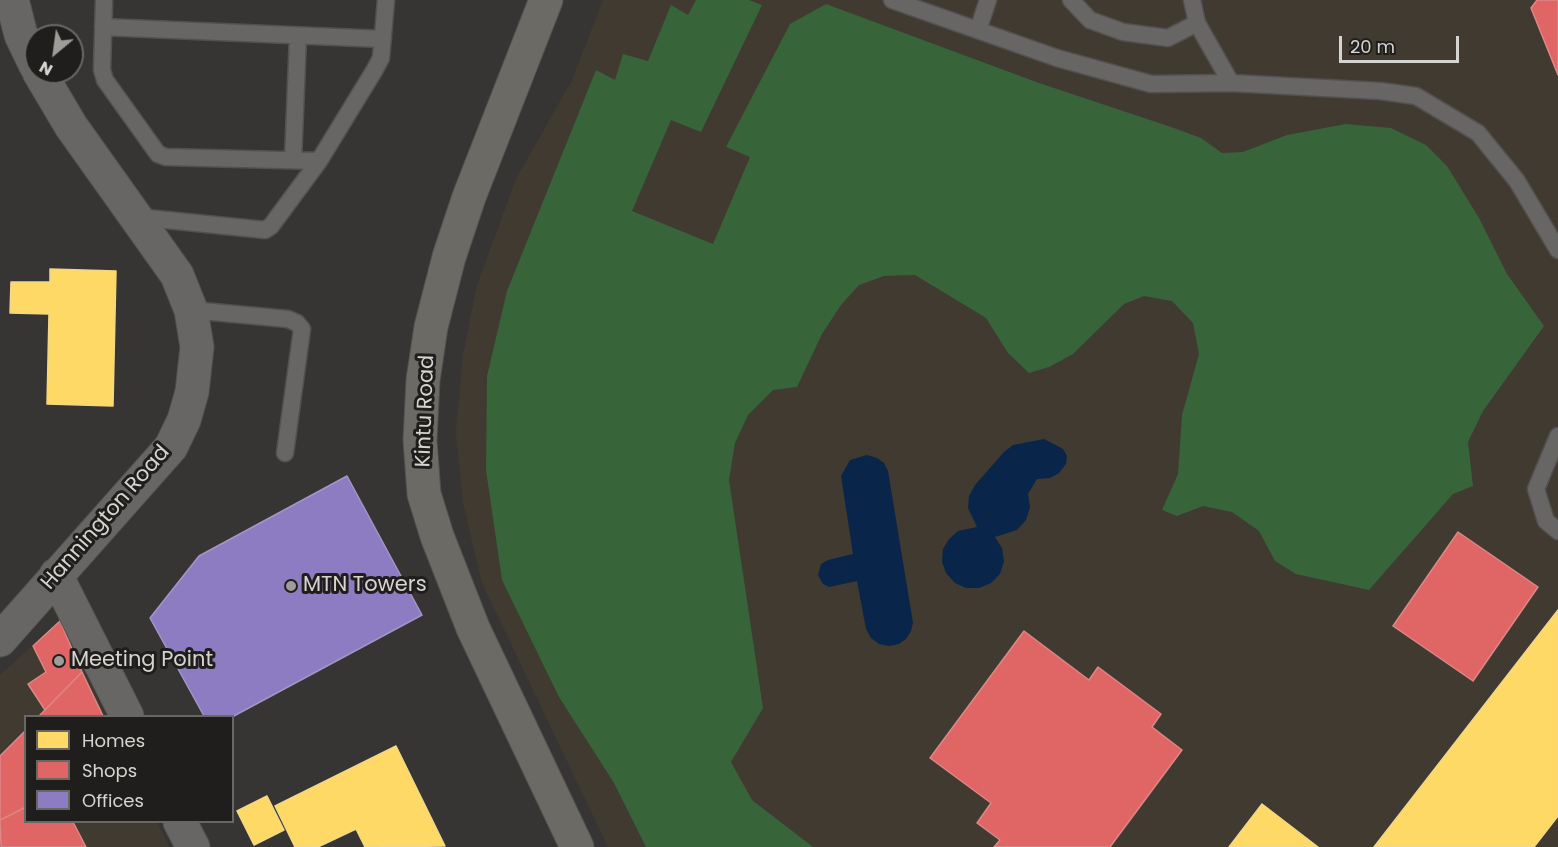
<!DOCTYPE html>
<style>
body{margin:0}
#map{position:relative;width:1558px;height:847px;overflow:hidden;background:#373533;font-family:Poppins,sans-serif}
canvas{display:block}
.legend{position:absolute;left:24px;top:715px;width:210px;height:108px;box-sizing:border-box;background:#1f1e1c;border:2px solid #686764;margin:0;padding:8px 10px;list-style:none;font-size:18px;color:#d5d4d0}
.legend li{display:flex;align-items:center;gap:12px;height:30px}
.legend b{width:30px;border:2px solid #686764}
.north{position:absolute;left:24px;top:24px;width:60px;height:60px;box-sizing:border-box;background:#1f1e1c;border:2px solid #686764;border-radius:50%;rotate:209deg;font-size:16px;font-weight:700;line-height:24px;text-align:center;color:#d5d4d0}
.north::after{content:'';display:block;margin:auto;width:21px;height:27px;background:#9e9c99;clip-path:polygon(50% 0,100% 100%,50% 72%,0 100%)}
.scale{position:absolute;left:1339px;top:36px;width:120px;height:27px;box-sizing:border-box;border:3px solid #d5d4d0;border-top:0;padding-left:8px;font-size:18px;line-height:21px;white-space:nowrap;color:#d5d4d0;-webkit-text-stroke:4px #1f1e1c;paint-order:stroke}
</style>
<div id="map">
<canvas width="1558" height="847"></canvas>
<ul class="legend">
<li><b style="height:16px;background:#ffd966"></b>Homes</li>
<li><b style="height:16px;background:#e06666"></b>Shops</li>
<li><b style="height:16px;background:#8e7cc3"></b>Offices</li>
</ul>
<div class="north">N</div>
<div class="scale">20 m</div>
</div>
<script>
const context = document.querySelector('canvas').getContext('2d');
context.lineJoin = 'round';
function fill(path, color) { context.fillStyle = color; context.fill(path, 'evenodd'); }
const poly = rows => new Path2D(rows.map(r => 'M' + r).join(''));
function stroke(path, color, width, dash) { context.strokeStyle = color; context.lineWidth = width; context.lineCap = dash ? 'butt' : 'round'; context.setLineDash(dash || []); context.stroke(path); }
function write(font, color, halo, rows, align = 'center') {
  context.font = font + ' Poppins,sans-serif'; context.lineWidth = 6; context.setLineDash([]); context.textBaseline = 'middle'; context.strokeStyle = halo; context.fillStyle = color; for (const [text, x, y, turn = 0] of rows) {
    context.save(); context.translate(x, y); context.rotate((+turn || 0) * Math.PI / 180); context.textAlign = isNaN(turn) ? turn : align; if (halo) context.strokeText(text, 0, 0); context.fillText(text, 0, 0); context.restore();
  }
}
fill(poly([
 [603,0,1558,0,1558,847,608,847,482,583,463,503,456,432,463,355,477,285,516,179,572,80],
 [60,621,106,716,26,716,26,822,157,822,169,847,0,847,0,675]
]), '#403a31');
fill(poly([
 [696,0,749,0,762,5,701,132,671,120,632,211,713,244,750,157,726,147,790,24,826,4,1039,83,1174,128,1201,138,1222,153,1243,152,1287,135,1346,124,1391,128,1426,145,1447,166,1479,218,1507,274,1544,326,1483,411,1468,442,1473,486,1453,494,1369,590,1296,574,1275,561,1259,531,1232,512,1203,506,1177,516,1162,510,1178,474,1182,415,1199,354,1193,323,1172,301,1144,296,1124,304,1073,354,1049,367,1029,373,1008,353,986,318,915,275,884,276,859,285,841,305,822,334,797,387,773,390,748,415,735,443,729,480,763,708,731,762,752,800,813,847,646,847,614,783,559,697,502,580,486,470,487,376,507,291,596,70,615,80,623,54,648,61,671,5,688,15]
]), '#376438');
fill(poly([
 [1044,439,1063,449,1067,456,1066,464,1059,473,1050,478,1037,479,1028,494,1030,507,1026,520,1017,530,995,537,1002,548,1004,561,1000,574,991,583,979,588,966,588,955,583,946,573,942,562,943,549,949,539,958,531,977,527,968,508,969,496,975,485,1004,452,1013,445],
 [867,455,877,458,884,463,888,471,913,623,911,631,906,639,899,644,889,646,879,644,871,638,866,629,857,581,829,587,823,584,818,575,821,564,828,560,853,554,841,476,850,460]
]), '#092549');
const homes = poly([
 [50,269,116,271,113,406,47,404,49,314,10,313,11,282,50,282,50,269],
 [1558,610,1558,816,1534,847,1374,847,1558,610],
 [396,746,445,846,365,847,356,829,318,847,295,847,275,806,396,746],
 [267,796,284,830,254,845,237,811,267,796],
 [1262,804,1318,847,1229,847,1262,804]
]);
fill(homes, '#ffd966');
stroke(homes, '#f2d886', 1.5);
const shops = poly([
 [1537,0,1558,0,1558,75,1531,8,1537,0],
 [1458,532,1538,587,1473,681,1393,626,1458,532],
 [60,621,82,672,45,710,28,684,46,672,33,646,60,621],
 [1024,631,1089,680,1098,667,1161,714,1152,727,1182,750,1110,847,994,847,1000,840,977,823,991,803,930,758,1024,631],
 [82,672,103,716,39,716,45,710,82,672],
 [26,730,26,807,0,820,0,756,26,730],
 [26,807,26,822,73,822,86,847,1,847,0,820,26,807]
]);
fill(shops, '#e06666');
stroke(shops, '#dd8786', 1.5);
const offices = poly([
 [347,476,422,615,232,717,204,716,150,618,199,556,347,476]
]);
fill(offices, '#8e7cc3');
stroke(offices, '#a396c7', 1.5);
const lane = poly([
 [104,0,102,70,105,80,158,154,166,157,319,161],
 [892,0,1057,58,1151,84,1231,83,1380,91,1416,96,1478,133,1517,181,1558,250],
 [1071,0,1090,20,1123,32,1168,38,1197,23],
 [1192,0,1197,23,1231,83],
 [103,27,383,39],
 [978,30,988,0],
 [293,160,298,36],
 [137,217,265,230,271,226,319,161,374,71,381,58,386,0],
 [191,310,288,319,297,323,302,329,285,453],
 [1558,436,1536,489,1546,521,1558,531]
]);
const street = poly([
 [12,0,21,35,36,66],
 [56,575,127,716],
 [0,640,171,447,184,420,192,392,197,347,191,310,177,275,71,126,39,72],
 [180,822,193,847]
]);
const secondary = poly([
 [546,0,469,197,449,257,431,327,423,380,420,440,424,494,437,536,473,628,577,847]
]);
stroke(lane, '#52514f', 19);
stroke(street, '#52514f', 35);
stroke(secondary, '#52514f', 35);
stroke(lane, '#676664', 16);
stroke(street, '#676664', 33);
stroke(secondary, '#6c6a64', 33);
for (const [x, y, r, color] of [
 [291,586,6,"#9e9c99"],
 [59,661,6,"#9e9c99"]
]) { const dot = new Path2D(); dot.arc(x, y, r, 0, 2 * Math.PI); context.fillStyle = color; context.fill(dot); stroke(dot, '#1f1e1c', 2); }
write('21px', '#d5d4d0', '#1f1e1c', [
 ["Kintu Road",426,411,-88],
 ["Hannington Road",106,518,-49]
]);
write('21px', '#d5d4d0', '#1f1e1c', [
 ["MTN Towers",303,586],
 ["Meeting Point",71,661]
], 'left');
</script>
